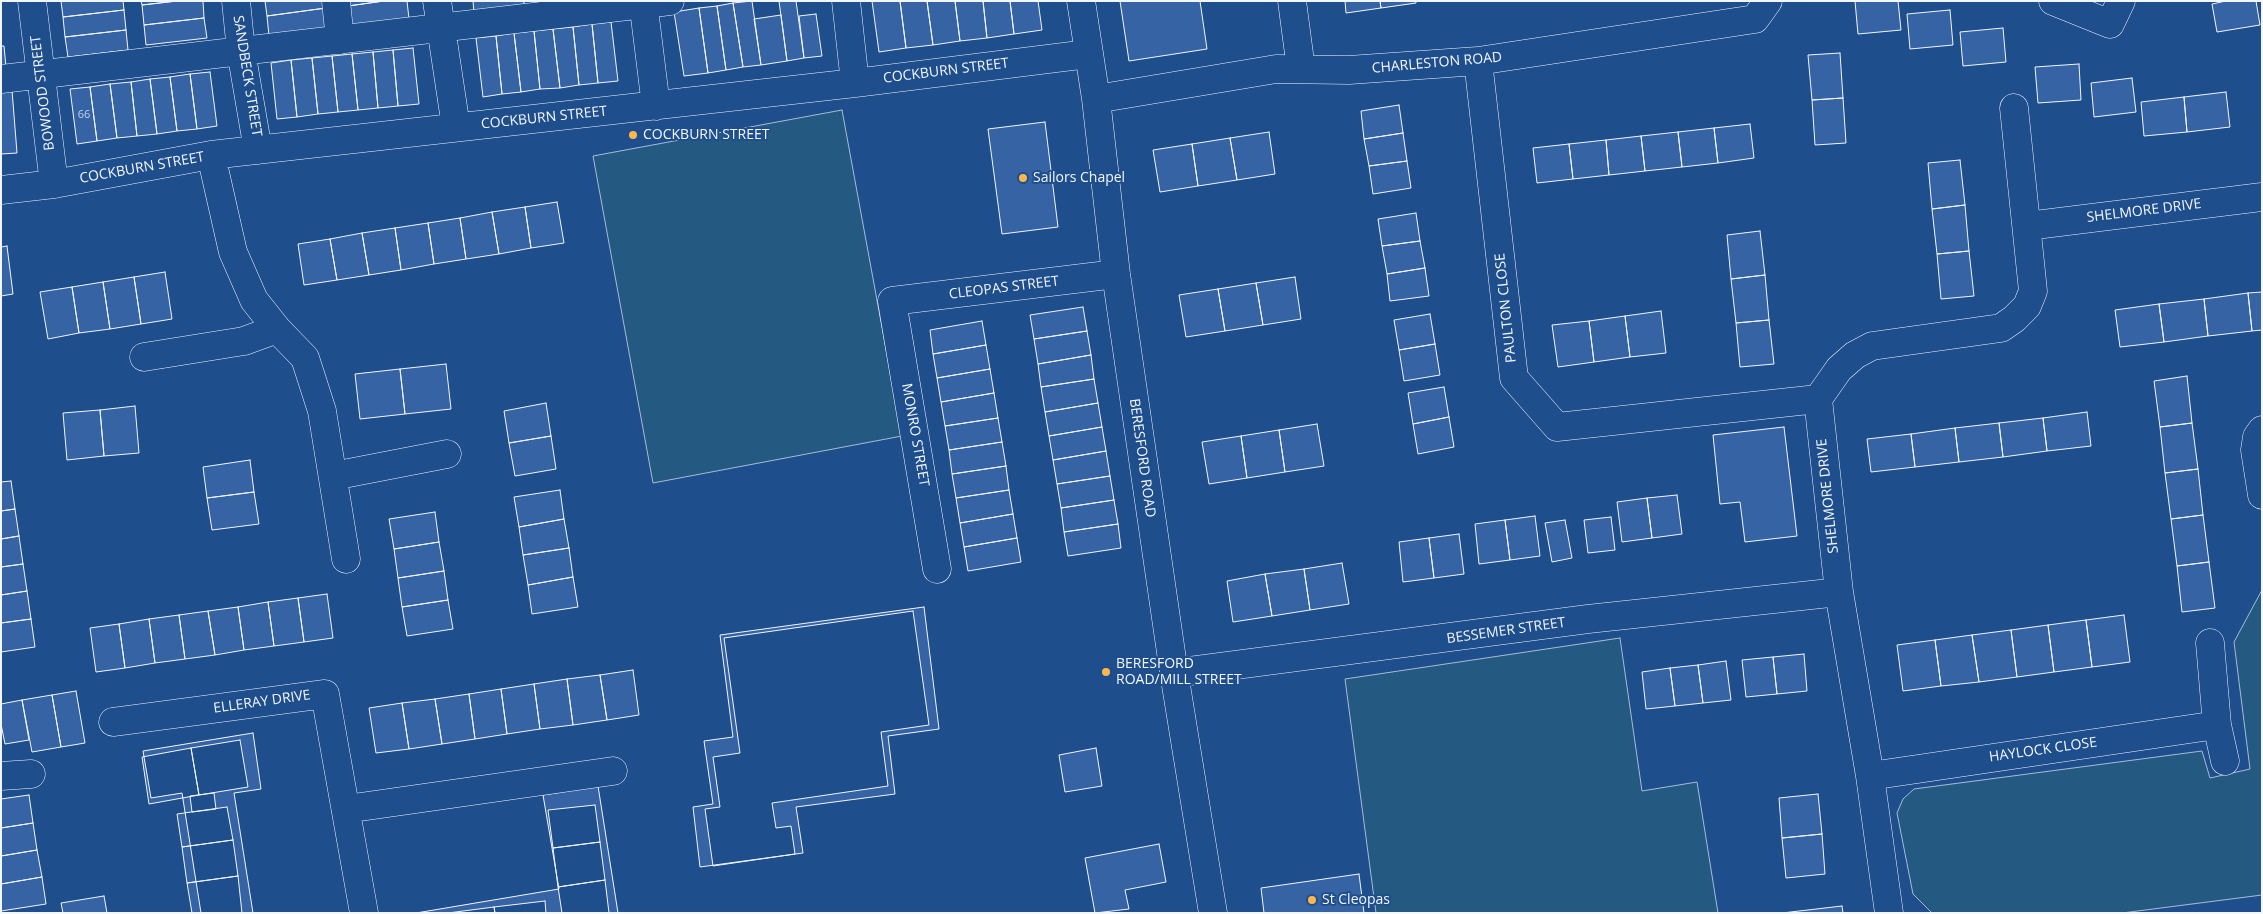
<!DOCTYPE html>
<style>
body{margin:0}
#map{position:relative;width:2263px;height:914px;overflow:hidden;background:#1f4e8c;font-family:"Open Sans",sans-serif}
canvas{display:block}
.frame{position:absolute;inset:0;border:2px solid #f2f6ff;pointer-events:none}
</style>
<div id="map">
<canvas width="2263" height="914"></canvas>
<div class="frame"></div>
</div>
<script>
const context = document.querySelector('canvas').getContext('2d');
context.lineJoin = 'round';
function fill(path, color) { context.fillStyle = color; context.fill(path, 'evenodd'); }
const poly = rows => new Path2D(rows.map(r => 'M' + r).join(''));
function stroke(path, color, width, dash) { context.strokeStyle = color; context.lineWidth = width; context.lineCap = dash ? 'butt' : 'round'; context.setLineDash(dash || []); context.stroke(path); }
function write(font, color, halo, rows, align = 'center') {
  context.font = font + ' "Open Sans",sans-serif'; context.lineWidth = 4; context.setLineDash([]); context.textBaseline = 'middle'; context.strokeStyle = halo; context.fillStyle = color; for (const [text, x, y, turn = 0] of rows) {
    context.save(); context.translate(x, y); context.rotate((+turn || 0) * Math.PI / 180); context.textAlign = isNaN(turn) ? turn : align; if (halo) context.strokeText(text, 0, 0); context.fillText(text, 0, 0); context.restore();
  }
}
const green = poly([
 [842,110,902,436,653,483,593,156,842,110],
 [2262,590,2262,895,2122,913,1932,913,1913,894,1897,813,1903,799,1914,789,2202,751,2210,778,2250,769,2234,642,2262,590],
 [1620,638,1642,791,1697,782,1718,913,1376,913,1345,679,1620,638]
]);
fill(green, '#245a82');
stroke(green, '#a8bbd7', 1);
const building = poly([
 [61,1,123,1,124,10,63,17,61,1],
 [141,1,177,1,142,5,141,1],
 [177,1,203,1,204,18,144,25,142,5,177,1],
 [265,1,325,1,326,8,267,16,265,1],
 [347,1,384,1,348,6,347,1],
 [384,1,407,1,409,19,350,26,348,6,384,1],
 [473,1,524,1,524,6,474,13,473,1],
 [752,1,761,65,743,67,733,3,752,1],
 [779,1,796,1,804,58,787,61,779,1],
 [872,1,900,1,906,48,879,52,872,1],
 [900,1,927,1,933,45,906,48,900,1],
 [927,1,955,1,960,41,933,45,927,1],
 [955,1,983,1,987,38,960,41,955,1],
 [983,1,1010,1,1014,34,987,38,983,1],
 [1010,1,1038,1,1042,30,1014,34,1010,1],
 [1120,1,1200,1,1207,49,1129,61,1120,1],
 [1345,1,1380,1,1381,8,1346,13,1345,1],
 [1380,1,1416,1,1416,3,1381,8,1380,1],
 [1855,1,1898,1,1901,30,1858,34,1855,1],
 [2226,1,2256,1,2260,25,2217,32,2212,4,2226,1],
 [733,3,743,67,726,70,717,6,733,3],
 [717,6,726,70,708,73,699,8,717,6],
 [326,8,328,28,269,36,267,16,326,8],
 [699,8,708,73,684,76,674,12,699,8],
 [124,10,126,30,65,37,63,17,124,10],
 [1950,10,1953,45,1910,49,1907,14,1950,10],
 [816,14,822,56,804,58,799,16,816,14],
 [781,15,787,61,761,65,754,19,781,15],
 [204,18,207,38,146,45,144,25,204,18],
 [611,22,618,81,598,83,592,24,611,22],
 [592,24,598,83,579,85,573,27,592,24],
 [573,27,579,85,560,88,553,29,573,27],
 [2003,28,2006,62,1963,66,1960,32,2003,28],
 [553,29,560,88,540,89,534,31,553,29],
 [126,30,128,50,68,57,65,37,126,30],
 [534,31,540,89,521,92,514,33,534,31],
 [514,33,521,92,502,94,496,36,514,33],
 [496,36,502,94,483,97,476,38,496,36],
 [1,46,4,46,6,67,1,67,1,46],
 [413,48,419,104,398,106,393,50,413,48],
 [393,50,398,106,378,108,373,52,393,50],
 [373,52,378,108,358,110,352,54,373,52],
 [1840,53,1843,98,1812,100,1808,55,1840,53],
 [352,54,358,110,338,112,332,56,352,54],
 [332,56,338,112,318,114,312,58,332,56],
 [312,58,318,114,297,117,291,60,312,58],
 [291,60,297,117,277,119,271,63,291,60],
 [2079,64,2081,100,2038,103,2035,67,2079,64],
 [210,72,217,126,197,129,190,74,210,72],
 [190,74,197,129,177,131,170,77,190,74],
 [170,77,177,131,157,134,150,79,170,77],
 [2132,78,2136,112,2094,117,2091,83,2132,78],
 [150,79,157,134,137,136,131,82,150,79],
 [131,82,137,136,117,138,110,84,131,82],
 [110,84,117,138,97,141,90,87,110,84],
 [90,87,97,141,77,144,70,89,90,87],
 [12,90,17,153,1,154,1,91,12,90],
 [2226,92,2230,127,2187,132,2184,97,2226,92],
 [2184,97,2187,132,2144,136,2141,102,2184,97],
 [1843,98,1846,143,1815,145,1812,100,1843,98],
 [1399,105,1403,133,1364,139,1361,111,1399,105],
 [1045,122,1058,227,1002,234,988,129,1045,122],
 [1750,124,1754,158,1718,163,1714,128,1750,124],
 [1714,128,1718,163,1682,167,1678,132,1714,128],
 [1269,132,1275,174,1237,180,1230,138,1269,132],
 [1678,132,1682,167,1645,171,1641,136,1678,132],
 [1403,133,1407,161,1369,166,1364,139,1403,133],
 [1641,136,1645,171,1609,175,1606,140,1641,136],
 [1230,138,1237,180,1198,186,1192,144,1230,138],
 [1606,140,1609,175,1573,179,1569,144,1606,140],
 [1192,144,1198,186,1160,192,1153,150,1192,144],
 [1569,144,1573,179,1537,183,1533,148,1569,144],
 [1960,160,1965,205,1932,209,1928,163,1960,160],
 [1407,161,1411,188,1373,194,1369,166,1407,161],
 [557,202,564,243,531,248,525,207,557,202],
 [1965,205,1969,251,1937,254,1932,209,1965,205],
 [525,207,531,248,499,254,492,212,525,207],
 [492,212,499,254,466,259,460,218,492,212],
 [1416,213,1420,241,1382,246,1378,219,1416,213],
 [460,218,466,259,434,264,428,223,460,218],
 [428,223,434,264,401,270,395,228,428,223],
 [395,228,401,270,369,275,362,233,395,228],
 [1760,231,1765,275,1731,279,1727,235,1760,231],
 [362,233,369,275,337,280,330,239,362,233],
 [330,239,337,280,304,285,298,244,330,239],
 [1420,241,1425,268,1387,274,1382,246,1420,241],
 [7,246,13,294,1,296,1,247,7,246],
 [1969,251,1974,296,1941,299,1937,254,1969,251],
 [1425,268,1429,296,1390,301,1387,274,1425,268],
 [165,272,172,319,141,324,134,277,165,272],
 [1765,275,1769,320,1736,323,1731,279,1765,275],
 [134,277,141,324,110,329,103,282,134,277],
 [1295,277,1301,319,1263,325,1256,283,1295,277],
 [103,282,110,329,79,333,72,287,103,282],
 [1256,283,1263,325,1225,331,1218,289,1256,283],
 [72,287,79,333,48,339,40,292,72,287],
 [1218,289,1225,331,1186,337,1179,295,1218,289],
 [2262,292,2262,330,2252,331,2248,293,2262,292],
 [2248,293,2252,331,2208,336,2204,299,2248,293],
 [2204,299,2208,336,2164,342,2159,304,2204,299],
 [2159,304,2164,342,2120,347,2115,310,2159,304],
 [1083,307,1087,331,1034,339,1030,315,1083,307],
 [1661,311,1666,353,1630,357,1625,316,1661,311],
 [1430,314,1435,344,1399,350,1394,320,1430,314],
 [1625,316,1630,357,1594,362,1589,321,1625,316],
 [1769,320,1774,364,1740,367,1736,323,1769,320],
 [982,321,986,345,933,354,930,330,982,321],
 [1589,321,1594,362,1558,367,1552,325,1589,321],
 [1087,331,1091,355,1038,364,1034,339,1087,331],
 [1435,344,1440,375,1404,381,1399,350,1435,344],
 [986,345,990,369,937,378,933,354,986,345],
 [1091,355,1094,379,1041,387,1038,364,1091,355],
 [446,364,451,409,405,414,400,369,446,364],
 [400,369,405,414,360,419,355,374,400,369],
 [990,369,994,393,941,402,937,378,990,369],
 [2187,376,2192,423,2160,427,2154,381,2187,376],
 [1094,379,1098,403,1045,412,1041,387,1094,379],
 [1444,387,1449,417,1413,424,1408,393,1444,387],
 [994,393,998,418,945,426,941,402,994,393],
 [546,403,551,436,509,443,504,411,546,403],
 [1098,403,1102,427,1049,436,1045,412,1098,403],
 [135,406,139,453,104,456,100,410,135,406],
 [100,410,104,456,67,460,63,413,100,410],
 [2087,412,2091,446,2047,451,2043,418,2087,412],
 [1449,417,1454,447,1418,454,1413,424,1449,417],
 [998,418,1002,442,949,450,945,426,998,418],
 [2043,418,2047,451,2003,457,1999,423,2043,418],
 [1999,423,2003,457,1959,462,1955,428,1999,423],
 [2192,423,2198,469,2165,473,2160,427,2192,423],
 [1317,424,1324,466,1285,472,1279,430,1317,424],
 [1102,427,1106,451,1053,460,1049,436,1102,427],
 [1784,427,1797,536,1745,542,1740,502,1720,504,1713,435,1784,427],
 [1955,428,1959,462,1915,467,1911,434,1955,428],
 [1279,430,1285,472,1247,478,1241,436,1279,430],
 [1911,434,1915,467,1871,472,1867,439,1911,434],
 [551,436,556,469,515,476,509,443,551,436],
 [1241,436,1247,478,1209,484,1202,442,1241,436],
 [1002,442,1006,466,952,474,949,450,1002,442],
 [1106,451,1110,476,1057,484,1053,460,1106,451],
 [250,460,254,492,207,498,203,467,250,460],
 [1006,466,1009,490,956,498,952,474,1006,466],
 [2198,469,2203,515,2171,519,2165,473,2198,469],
 [1110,476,1114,500,1061,508,1057,484,1110,476],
 [11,481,15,509,1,511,1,482,11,481],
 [560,490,564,519,519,527,514,497,560,490],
 [1009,490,1013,514,960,523,956,498,1009,490],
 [254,492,259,524,212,530,207,498,254,492],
 [1677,495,1682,534,1652,538,1647,498,1677,495],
 [1647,498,1652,538,1622,542,1617,502,1647,498],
 [1114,500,1118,524,1064,532,1061,508,1114,500],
 [15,509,19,536,1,539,1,511,15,509],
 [435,512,439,542,394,549,389,519,435,512],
 [1013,514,1017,538,964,547,960,523,1013,514],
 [2203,515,2209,562,2177,566,2171,519,2203,515],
 [1535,516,1540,556,1510,560,1505,520,1535,516],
 [1611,517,1615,550,1588,553,1584,520,1611,517],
 [564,519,569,548,523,555,519,527,564,519],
 [1505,520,1510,560,1479,564,1475,524,1505,520],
 [1565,520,1572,558,1552,562,1545,523,1565,520],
 [1118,524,1121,548,1068,556,1064,532,1118,524],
 [1459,534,1464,574,1434,578,1429,538,1459,534],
 [19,536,23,564,1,567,1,539,19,536],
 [1017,538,1021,562,968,571,964,547,1017,538],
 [1429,538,1434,578,1403,582,1399,542,1429,538],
 [439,542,444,571,398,578,394,549,439,542],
 [569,548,573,577,528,585,523,555,569,548],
 [2209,562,2215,608,2182,612,2177,566,2209,562],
 [1342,563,1349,604,1310,610,1304,569,1342,563],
 [23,564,27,591,1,595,1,567,23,564],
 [1304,569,1310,610,1272,616,1265,574,1304,569],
 [444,571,448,600,402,607,398,578,444,571],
 [1265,574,1272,616,1233,622,1227,581,1265,574],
 [573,577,578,607,532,614,528,585,573,577],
 [27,591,31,619,1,623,1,595,27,591],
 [327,594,333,638,304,642,298,598,327,594],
 [298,598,304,642,274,646,268,602,298,598],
 [448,600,453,629,407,636,402,607,448,600],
 [268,602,274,646,244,650,238,607,268,602],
 [238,607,244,650,215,655,208,611,238,607],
 [924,607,939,729,888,736,895,794,796,807,803,853,700,867,693,807,713,804,704,741,733,737,720,635,924,607],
 [208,611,215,655,185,659,179,615,208,611],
 [913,611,929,725,881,732,888,786,772,803,776,828,791,826,795,854,713,866,705,809,720,807,713,757,740,753,724,638,913,611],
 [179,615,185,659,155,663,149,619,179,615],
 [2124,615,2130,662,2092,667,2086,620,2124,615],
 [31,619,35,647,1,652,1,623,31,619],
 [149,619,155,663,125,668,119,624,149,619],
 [2086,620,2092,667,2054,672,2048,625,2086,620],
 [119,624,125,668,96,672,90,628,119,624],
 [2048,625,2054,672,2017,677,2011,630,2048,625],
 [2011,630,2017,677,1979,682,1972,635,2011,630],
 [1972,635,1979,682,1941,686,1935,640,1972,635],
 [1935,640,1941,686,1903,691,1897,645,1935,640],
 [1804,654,1807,691,1777,694,1773,657,1804,654],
 [1773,657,1777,694,1746,697,1742,660,1773,657],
 [1726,661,1731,700,1703,703,1698,665,1726,661],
 [1698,665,1703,703,1675,706,1670,668,1698,665],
 [1670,668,1675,706,1646,709,1642,672,1670,668],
 [633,670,639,715,607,720,600,675,633,670],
 [600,675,607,720,573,725,567,679,600,675],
 [567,679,573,725,540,729,534,684,567,679],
 [534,684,540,729,507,734,501,689,534,684],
 [501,689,507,734,475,739,469,694,501,689],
 [76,691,85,743,61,747,52,695,76,691],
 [469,694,475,739,442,744,435,699,469,694],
 [52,695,61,747,32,752,22,700,52,695],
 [435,699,442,744,409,749,402,703,435,699],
 [22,700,29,740,5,744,1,724,1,704,22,700],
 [402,703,409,749,376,753,369,708,402,703],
 [253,733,261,789,234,793,253,913,201,913,182,793,151,798,143,751,253,733],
 [240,740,248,787,199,795,191,748,240,740],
 [191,748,199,795,149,804,142,757,191,748],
 [1096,748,1102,786,1065,792,1059,755,1096,748],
 [598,786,618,913,416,913,559,889,543,795,598,786],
 [214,793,216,809,192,812,190,796,214,793],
 [1818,794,1822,834,1782,838,1779,798,1818,794],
 [29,795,33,823,1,828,1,799,29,795],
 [595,805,600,842,553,848,548,810,595,805],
 [227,807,233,840,182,847,177,814,227,807],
 [33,823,37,850,1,856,1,828,33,823],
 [1822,834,1825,874,1786,878,1782,838,1822,834],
 [233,840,238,876,187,883,182,847,233,840],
 [600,842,605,880,558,887,553,848,600,842],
 [1159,844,1166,882,1125,890,1129,909,1095,913,1085,858,1159,844],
 [37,850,42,877,1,884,1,856,37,850],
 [1359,874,1364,913,1264,913,1261,888,1359,874],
 [238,876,242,913,192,913,187,883,238,876],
 [42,877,46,904,1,911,1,884,42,877],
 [605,880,609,913,562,913,558,887,605,880],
 [104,896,107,913,63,913,61,903,104,896],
 [545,901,546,913,495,913,494,907,545,901],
 [1842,906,1843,913,1782,913,1842,906],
 [494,907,495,913,448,913,494,907]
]);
fill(building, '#3563a3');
stroke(building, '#f2f6ff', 1);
const minor = poly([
 [32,1,54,184],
 [236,1,241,51,258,150],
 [336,1,340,40],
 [437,1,456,127],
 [643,1,656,106],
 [846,1,855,83],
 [1081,1,1096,99,1116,274,1174,673,1213,913],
 [1292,1,1301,69],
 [2053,1,2110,24,2121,1],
 [1478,61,1514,378,1557,427,1818,399],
 [1,79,670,1],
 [1096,99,1276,69,1349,70,1478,61,1755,19,1768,1],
 [211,155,233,252,254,300,277,329,305,358,322,411,346,559],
 [1,190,54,184,211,155,855,83,1088,54],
 [2027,226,2262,197],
 [144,357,244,341,277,329],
 [2262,430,2257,437,2255,450,2262,495],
 [333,476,447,454],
 [937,569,892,301,1116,274],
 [2210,643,2217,725,2225,761],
 [1174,673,1588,619,1839,592],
 [113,722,325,694,364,913],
 [1,776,31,774],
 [1870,776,2217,725],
 [346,809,613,771],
 [1889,913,1870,776,1839,592,1818,399,1839,369,1855,355,1872,346,2001,328,2014,319,2027,306,2033,291,2014,108]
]);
stroke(minor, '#f2f6ff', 29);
stroke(minor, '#1f4e8c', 28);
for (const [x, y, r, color] of [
 [633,135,5,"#ffb74d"],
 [1023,178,5,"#ffb74d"],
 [1106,672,5,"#ffb74d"],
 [1312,900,5,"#ffb74d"]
]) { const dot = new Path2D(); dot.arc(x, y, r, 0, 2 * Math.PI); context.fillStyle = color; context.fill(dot); stroke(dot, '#1f4e8c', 2); }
write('11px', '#c3d1e8', null, [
 ["66",84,115]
]);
write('14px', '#f2f6ff', '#1f4e8c', [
 ["CHARLESTON ROAD",1437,63,-5],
 ["COCKBURN STREET",946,71,-7],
 ["SANDBECK STREET",247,76,81],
 ["BOWOOD STREET",43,93,-97],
 ["COCKBURN STREET",544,118,-6],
 ["COCKBURN STREET",142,168,-10],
 ["SHELMORE DRIVE",2144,211,-7],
 ["CLEOPAS STREET",1004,288,-7],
 ["PAULTON CLOSE",1506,308,-96],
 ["MONRO STREET",915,435,80],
 ["BERESFORD ROAD",1142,458,82],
 ["SHELMORE DRIVE",1828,496,-96],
 ["BESSEMER STREET",1506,631,-8],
 ["ELLERAY DRIVE",262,702,-8],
 ["HAYLOCK CLOSE",2043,750,-8]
]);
write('14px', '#f2f6ff', '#1f4e8c', [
 ["COCKBURN STREET",643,135],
 ["Sailors Chapel",1033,178],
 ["BERESFORD",1116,664],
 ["ROAD/MILL STREET",1116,680],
 ["St Cleopas",1322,900]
], 'left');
</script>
